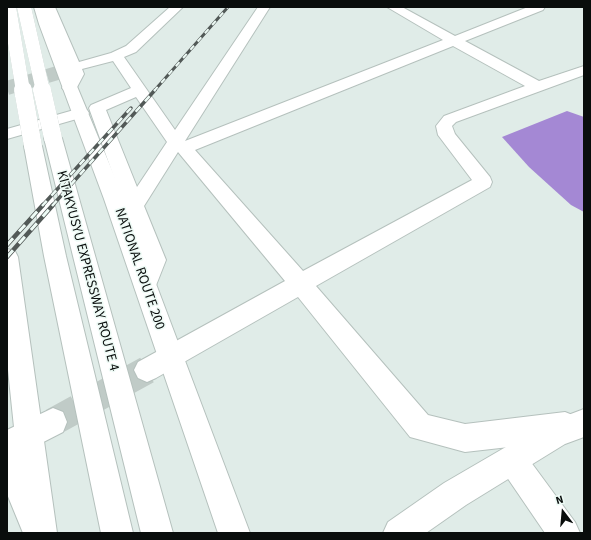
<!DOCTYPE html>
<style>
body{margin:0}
#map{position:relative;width:591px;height:540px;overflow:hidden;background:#e0ece8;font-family:"Source Sans 3",sans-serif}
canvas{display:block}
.frame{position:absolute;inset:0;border:8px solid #090d0c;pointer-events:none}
.north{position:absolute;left:543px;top:492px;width:40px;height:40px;-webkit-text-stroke:3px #edfaf5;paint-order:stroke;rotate:344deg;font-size:11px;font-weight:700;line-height:16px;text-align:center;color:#090d0c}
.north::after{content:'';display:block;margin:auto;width:14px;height:18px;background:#090d0c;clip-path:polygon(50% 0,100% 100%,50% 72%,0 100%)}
</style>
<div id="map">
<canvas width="591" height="540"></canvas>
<div class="frame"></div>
<div class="north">N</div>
</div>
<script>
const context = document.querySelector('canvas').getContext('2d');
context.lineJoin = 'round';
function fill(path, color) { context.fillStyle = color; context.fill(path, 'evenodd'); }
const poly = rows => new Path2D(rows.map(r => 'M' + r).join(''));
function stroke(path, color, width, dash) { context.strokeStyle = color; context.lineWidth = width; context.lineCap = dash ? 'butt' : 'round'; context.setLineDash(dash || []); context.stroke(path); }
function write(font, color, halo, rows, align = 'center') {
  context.font = font + ' "Source Sans 3",sans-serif'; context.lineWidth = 3; context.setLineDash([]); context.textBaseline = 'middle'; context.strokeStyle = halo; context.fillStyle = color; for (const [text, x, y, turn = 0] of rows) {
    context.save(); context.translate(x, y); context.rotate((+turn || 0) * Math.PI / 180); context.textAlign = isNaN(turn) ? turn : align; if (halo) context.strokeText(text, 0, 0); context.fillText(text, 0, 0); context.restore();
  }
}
fill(poly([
 [567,111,584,117,584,212,571,205,529,167,502,137]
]), '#a488d4');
stroke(poly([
 [7,88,84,65]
]), '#c0cbc7', 14, [14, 7]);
stroke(poly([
 [53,422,147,370]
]), '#c0cbc7', 28, [28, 14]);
const minor = poly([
 [43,7,55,7,79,62,111,53,126,46,170,7,183,7,136,52,124,57,175,130,258,7,270,7,185,141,443,40,387,7,402,7,455,36,528,7,545,7,543,10,465,41,539,81,584,66,584,75,456,122,452,126,455,134,490,177,492,182,490,187,316,286,428,415,465,424,565,412,575,416,579,426,575,436,565,440,514,446,522,450,575,522,580,533,545,533,502,470,497,460,502,450,509,447,465,452,410,437,298,297,156,378,147,382,138,378,134,370,138,362,285,281,178,152,144,206,166,260,153,293,145,295,137,293,134,286,144,260,89,108,91,105,131,88,113,61,82,69,84,74,75,91,65,91,62,88,70,74,43,7],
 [453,46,525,86,444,116,436,126,438,135,472,180,303,271,195,150,453,46],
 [136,97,167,142,137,187,106,110,136,97],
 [81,108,87,110,89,113,87,116,7,139,7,129,81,108],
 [53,408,63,412,67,422,63,432,20,454,55,533,23,533,7,494,7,430,53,408]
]);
const major = poly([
 [584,409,584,437,565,444,466,505,426,533,383,533,388,522,444,483,547,423,584,409]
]);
const highway = poly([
 [34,7,46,7,51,24,124,199,250,533,218,533,104,199,39,24,34,7],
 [53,133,59,134,62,138,173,533,141,533,44,138,47,134,53,133],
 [33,140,39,142,42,146,66,256,133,533,101,533,44,256,24,146,27,142,33,140],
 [7,249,15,251,18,257,57,533,25,533,7,360,7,249]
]);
stroke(minor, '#b5c1bd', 2);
stroke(major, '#b5c1bd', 2);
stroke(highway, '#b5c1bd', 2);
fill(minor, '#fff');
fill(major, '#fff');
fill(highway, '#fff');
const railFar2 = poly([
 [154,91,228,7]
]);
const railFar1 = poly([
 [42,206,131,108],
 [52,206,155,90]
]);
const rail = poly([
 [7,245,43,205],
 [7,257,53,205]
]);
stroke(railFar2, '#525957', 3);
stroke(railFar1, '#525957', 3.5);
stroke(rail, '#525957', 4.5);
stroke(railFar2, '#edfaf5', 2, [5.5]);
stroke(railFar1, '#edfaf5', 2.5, [7]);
stroke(rail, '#edfaf5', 3, [9]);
const highwayBridgeFar1 = poly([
 [9,7,23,91],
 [24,7,43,91]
]);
const highwayBridge = poly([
 [23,90,33,146],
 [42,90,53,138]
]);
stroke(highwayBridgeFar1, '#b5c1bd', 14, []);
stroke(highwayBridge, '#b5c1bd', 18, []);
stroke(highwayBridgeFar1, '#fff', 14);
stroke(highwayBridge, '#fff', 18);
write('14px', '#090d0c', '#edfaf5', [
 ["NATIONAL ROUTE 200",139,269,71],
 ["KITAKYUSYU EXPRESSWAY ROUTE 4",87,271,75]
]);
</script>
